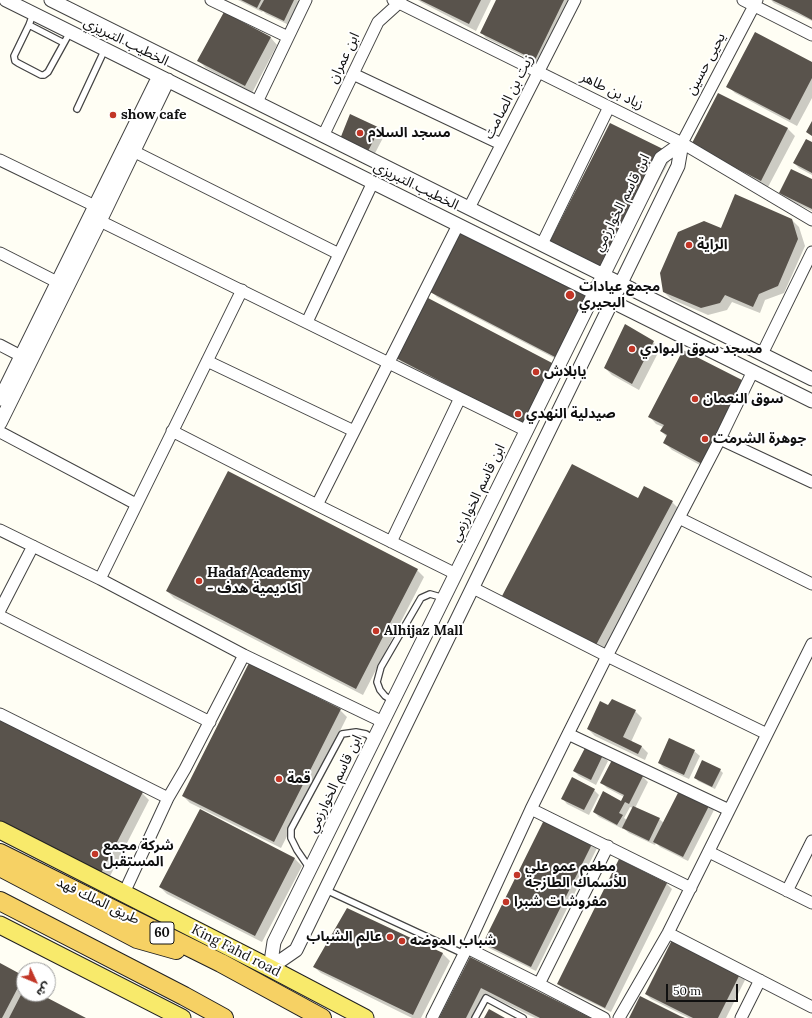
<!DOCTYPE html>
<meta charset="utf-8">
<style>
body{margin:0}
#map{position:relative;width:812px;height:1018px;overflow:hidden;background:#fffef4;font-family:Lora,"Noto Sans Arabic",serif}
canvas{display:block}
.north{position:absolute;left:16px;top:962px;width:40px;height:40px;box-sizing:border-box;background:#fff;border:1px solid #9f9f9f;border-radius:50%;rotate:134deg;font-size:11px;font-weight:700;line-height:16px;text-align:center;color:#101010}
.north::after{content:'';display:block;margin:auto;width:14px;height:18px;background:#c23627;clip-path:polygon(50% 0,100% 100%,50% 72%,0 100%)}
.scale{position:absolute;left:666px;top:984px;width:72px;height:18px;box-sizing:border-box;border:2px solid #101010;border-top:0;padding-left:5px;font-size:12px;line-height:14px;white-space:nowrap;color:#101010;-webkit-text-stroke:3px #fff;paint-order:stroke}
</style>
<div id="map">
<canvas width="812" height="1018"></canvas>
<div class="north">ش</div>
<div class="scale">50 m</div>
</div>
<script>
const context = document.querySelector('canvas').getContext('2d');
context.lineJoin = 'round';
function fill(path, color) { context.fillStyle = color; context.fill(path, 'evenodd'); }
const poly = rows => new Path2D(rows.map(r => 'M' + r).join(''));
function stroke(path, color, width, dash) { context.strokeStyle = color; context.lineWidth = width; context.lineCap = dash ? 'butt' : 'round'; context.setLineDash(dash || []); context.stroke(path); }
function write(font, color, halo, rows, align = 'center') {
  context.font = font + ' Lora,"Noto Sans Arabic",serif'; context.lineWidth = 4; context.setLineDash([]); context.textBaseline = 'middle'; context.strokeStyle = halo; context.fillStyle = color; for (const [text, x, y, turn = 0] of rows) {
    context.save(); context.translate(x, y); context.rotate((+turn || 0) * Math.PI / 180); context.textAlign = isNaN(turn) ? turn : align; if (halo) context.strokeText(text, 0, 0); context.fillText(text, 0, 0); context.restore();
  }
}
fill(poly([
 [238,0,297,0,300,2,289,25,266,14,263,11,262,12],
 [418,0,491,0,476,31,421,2],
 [497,0,572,0,540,64,486,38,481,32],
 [771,0,812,0,812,21,774,3],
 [224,13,271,38,277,45,252,93,206,68,199,61],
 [812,63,812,98,797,126,735,93,728,86],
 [718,94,788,129,795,136,768,187,699,152],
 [351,115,380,129,385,134,373,157,346,144],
 [812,143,812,175,799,168,794,163],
 [671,158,608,274,550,243],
 [812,180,812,211,785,198,780,193],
 [792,220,799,227,805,246,784,293,765,300,760,313,732,302,727,310,708,315,671,299,664,292,721,229],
 [430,290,586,297,560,361,437,297],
 [653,342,660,349,639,390,612,375,605,368],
 [397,358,554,365,528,429,404,365],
 [742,381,748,388,709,470,672,450,665,443,667,437,661,431,663,427,656,424,650,417],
 [638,500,672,502,679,509,603,651,510,602,503,595],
 [417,570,424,577,363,695,174,598,167,591],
 [612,700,635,711,642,718,631,742,641,746,648,753,645,760,595,736,588,729,609,707],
 [340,710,347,717,281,848,190,803,183,796],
 [0,721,142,793,149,800,108,880,0,825],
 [694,751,700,756,689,779,664,768,659,763],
 [603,756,608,761,596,785,579,776,574,771],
 [613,761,643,777,648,782,635,808,659,819,664,823,709,805,714,810,688,861,660,847,656,843,655,845,629,833,623,828,623,829,599,817,594,812,622,802,624,797,607,788,602,783],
 [630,807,633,808,627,820,624,818],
 [720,770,723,773,715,789,698,781,695,777],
 [594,790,599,795,589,815,567,804,562,798],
 [200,810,295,859,302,866,262,942,167,894,160,887],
 [592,843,597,848,536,971,489,948,484,943],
 [620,861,667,884,672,889,611,1012,564,989,558,984],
 [347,909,443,954,450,961,421,1018,412,1018,321,973,314,967],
 [470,959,588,1018,535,1018,488,995,476,1018,440,1018],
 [0,964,24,977,24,994,38,994,84,1018,0,1018],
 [740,975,745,980,726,1018,689,1018,651,999,646,994]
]), '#0003');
fill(poly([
 [241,0,261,0,257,8],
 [264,0,294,0,284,21,259,9],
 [420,0,481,0,469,24],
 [496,0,564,0,535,60,480,33],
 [772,0,812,0,812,20,797,12],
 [224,12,271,37,245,86,197,61],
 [755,32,812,62,812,78,790,120,726,87],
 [718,93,788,128,761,181,691,145],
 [350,114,380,128,367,153,340,139],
 [812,121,812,136,806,132],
 [610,123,665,150,601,268,549,243],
 [806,139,812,142,812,173,793,163],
 [791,169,812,179,812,209,779,193],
 [735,194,792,219,798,239,778,286,759,294,753,307,725,295,720,303,701,308,663,292,660,273,678,232,704,221,721,228],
 [460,230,587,296,555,357,428,291],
 [428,298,554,364,522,424,396,358],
 [625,324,654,341,632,384,604,368],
 [683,350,742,380,702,464,663,443,667,435,660,431,664,425,648,417],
 [572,464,638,498,644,486,673,501,596,645,502,596],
 [228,471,418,569,356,689,166,591],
 [249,663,341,709,274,842,182,796],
 [612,699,636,710,623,737,642,746,638,754,587,729,600,701,608,705],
 [0,719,143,792,101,873,0,822],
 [669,738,695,750,684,775,658,763],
 [586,746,603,755,591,780,573,771],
 [612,760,643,776,629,804,625,802,619,813,623,815,617,825,593,812,603,791,621,801,624,795,600,783],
 [702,760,721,769,712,787,694,778],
 [572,777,595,789,584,810,561,799],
 [680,789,710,804,683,857,653,842],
 [633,806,660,818,649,841,622,828],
 [200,809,295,858,255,936,159,887],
 [545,818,593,842,531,967,483,943],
 [619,859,667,883,605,1008,557,984],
 [347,908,443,953,413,1015,313,967],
 [672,940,740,974,718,1018,693,1018,645,994],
 [470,957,591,1018,540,1018,481,988,466,1018,439,1018],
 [0,963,24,976,2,1018,0,1018],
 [24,989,24,994,40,994,86,1018,9,1018],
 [640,996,680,1016,685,1018,629,1018],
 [489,1009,505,1018,484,1018]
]), '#59534c');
const service = poly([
 [33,14,29,25,64,43,70,32],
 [29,25,14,56,15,61,18,63,41,75,44,75,48,72,64,43],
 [77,109,105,49],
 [393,701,385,696,380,690,377,682,381,667,421,598,430,594,444,598],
 [310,869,297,850,291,838,291,829,342,734,356,732,366,734,374,739],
 [326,890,464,954],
 [475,1018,486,998,523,1018]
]);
const minor = poly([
 [211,0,288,37],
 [393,0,682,143,812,220],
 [743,0,812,35],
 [353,74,501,144],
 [257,102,306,0],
 [323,136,378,22,399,3,401,0],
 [682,143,757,0],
 [133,151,339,254],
 [0,160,95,206],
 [469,208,575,0],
 [100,221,527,431],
 [542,244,609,107],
 [0,253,57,282],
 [307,322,373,182],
 [0,345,21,356],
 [762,354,812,252],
 [207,361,354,431],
 [172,431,317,505,456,574],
 [0,432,136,504],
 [720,439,812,482],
 [317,505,458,225],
 [679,518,812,584],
 [0,530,100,579,244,655,383,722],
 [391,542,460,398],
 [100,579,242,290],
 [473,588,607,656,767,734],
 [0,610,33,546],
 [0,616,210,722],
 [0,714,168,798],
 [568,734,729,810],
 [531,809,691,888],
 [709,852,812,903],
 [787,891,812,841],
 [124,893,168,798,185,769,244,655],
 [668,933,812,1007],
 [467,948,539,984,604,1018],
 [539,984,608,846],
 [432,1018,467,948,531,809,568,734,607,656,720,439,753,371],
 [619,1018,668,933,812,644],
 [741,1018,760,980]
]);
const tertiary = poly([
 [6,0,812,401],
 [51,0,812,379],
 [682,143,678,166,296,950,270,968,274,942,661,158,682,143],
 [0,399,159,76],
 [0,423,100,221,168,80]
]);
const primary = poly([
 [0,830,270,968,365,1018],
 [0,925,182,1018]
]);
const trunk = poly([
 [0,853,221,963,322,1018],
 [0,867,137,939,176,950],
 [0,901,184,996,224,1018]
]);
stroke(service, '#434343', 8);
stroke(minor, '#434343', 13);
stroke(tertiary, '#434343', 15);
stroke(primary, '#212121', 19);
stroke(trunk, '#212121', 20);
stroke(service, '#fff', 5.5);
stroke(minor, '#fff', 11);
stroke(tertiary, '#fff', 13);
stroke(primary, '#f8ea6b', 17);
stroke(trunk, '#f6d164', 18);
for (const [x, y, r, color] of [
 [113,115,4,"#c23627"],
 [360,133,4,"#c23627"],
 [689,245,4,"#c23627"],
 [570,295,5,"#c23627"],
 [632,349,4,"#c23627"],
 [536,372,4,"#c23627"],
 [695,399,4,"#c23627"],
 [518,414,4,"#c23627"],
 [705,439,4,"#c23627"],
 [199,581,4,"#c23627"],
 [376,631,4,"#c23627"],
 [279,779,4,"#c23627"],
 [95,854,4,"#c23627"],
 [517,875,4,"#c23627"],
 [506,902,4,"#c23627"],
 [390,937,4,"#c23627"],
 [402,941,4,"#c23627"]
]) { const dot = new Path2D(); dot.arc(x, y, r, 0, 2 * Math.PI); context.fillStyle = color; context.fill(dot); stroke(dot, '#fff', 1.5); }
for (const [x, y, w] of [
 [162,933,24]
]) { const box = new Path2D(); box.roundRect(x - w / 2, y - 11, w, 22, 3); context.fillStyle = '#fff'; context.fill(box); stroke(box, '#101010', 1); }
write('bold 13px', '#101010', null, [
 ["60",162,933]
]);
write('14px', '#101010', '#fff', [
 ["الخطيب التبريزي",126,42,26],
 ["ابن عمران",344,58,-64],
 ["يحيى حسين",706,64,-62],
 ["زياد بن طاهر",612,91,26],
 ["زيت بن الصامت",509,97,-63],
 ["الخطيب التبريزي",416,186,26],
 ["ابن قاسم الخوارزمي",622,203,-63],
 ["ابن قاسم الخوارزمي",478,493,-64],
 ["ابن قاسم الخوارزمي",335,784,-64],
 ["طريق الملك فهد",98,901,26],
 ["King Fahd road",236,951,27]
]);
write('bold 14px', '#101010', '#fff', [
 ["show cafe",121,115],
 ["مسجد السلام",368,133],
 ["الراية",697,245],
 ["مجمع عيادات",579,287],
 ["البحيري",579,303],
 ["مسجد سوق البوادي",640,349],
 ["يابلاش",544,372],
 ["سوق النعمان",703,399],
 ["صيدلية النهدي",526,414],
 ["جوهرة الشرمت",713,439],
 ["Hadaf Academy",207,573],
 ["- اكاديمية هدف",207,589],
 ["Alhijaz Mall",384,631],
 ["قمة",287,779],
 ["شركة مجمع",103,846],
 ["المستقبل",103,862],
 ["مطعم عمو علي",525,867],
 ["للأسماك الطازجة",525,883],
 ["مفروشات شبرا",514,902],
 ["عالم الشباب",382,937,"right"],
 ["شباب الموضه",410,941]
], 'left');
</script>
